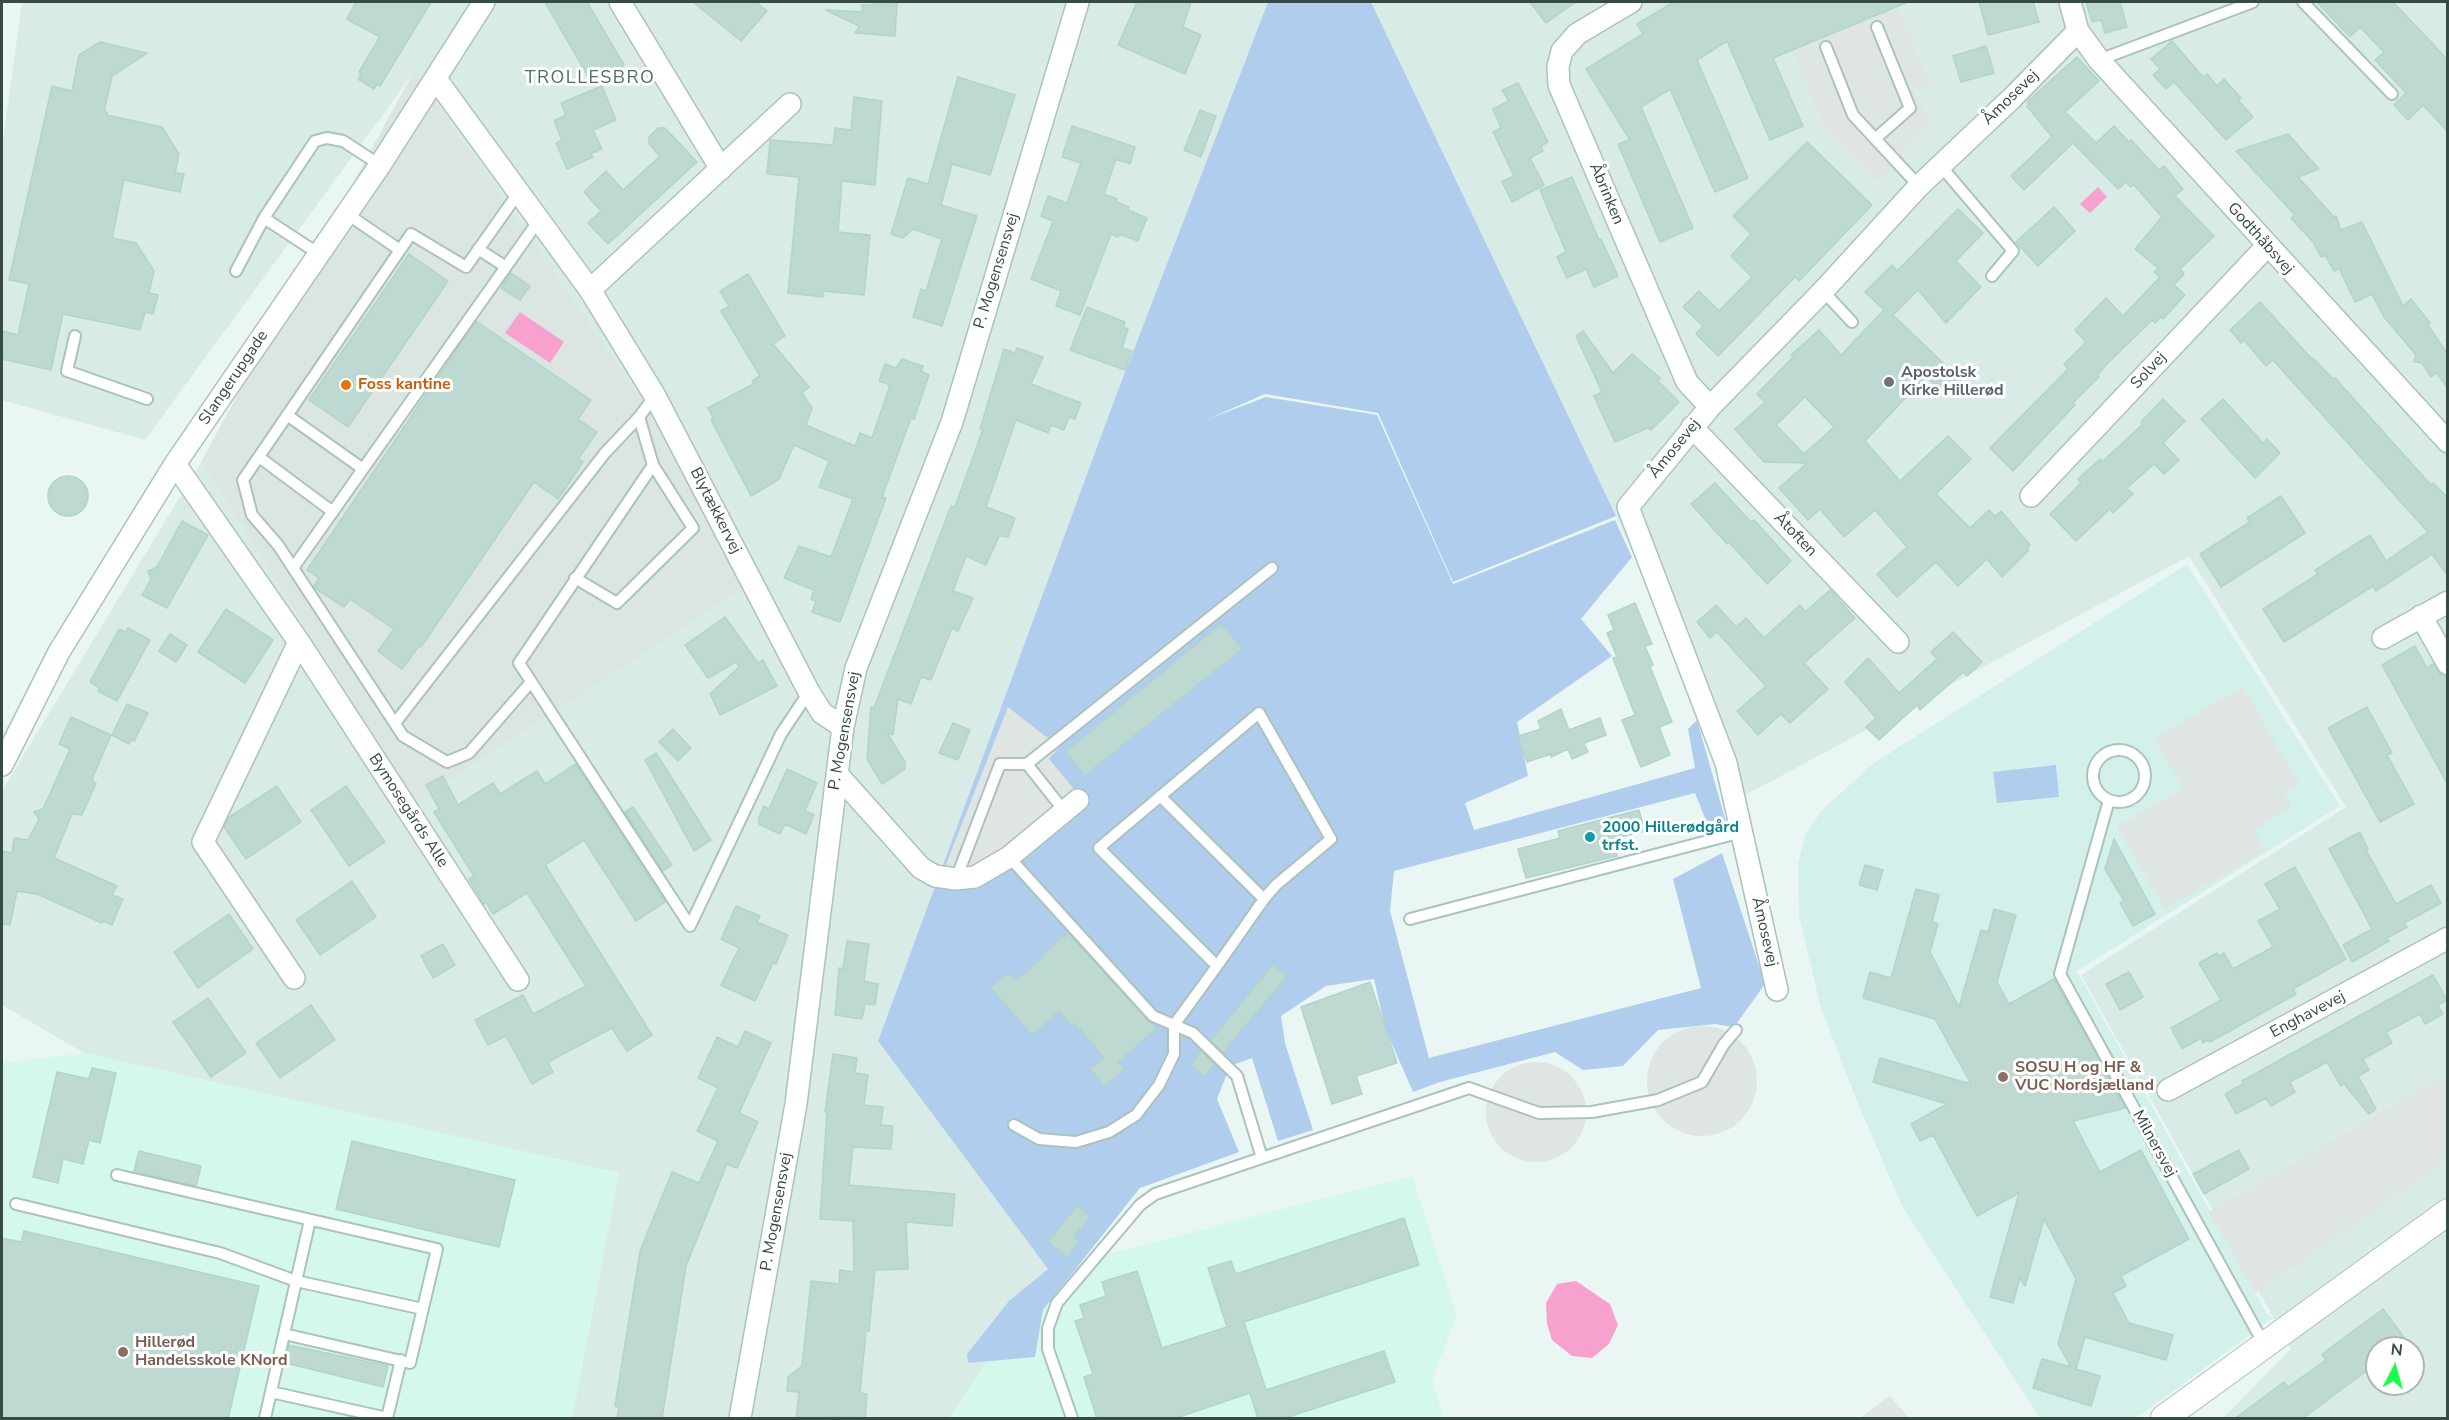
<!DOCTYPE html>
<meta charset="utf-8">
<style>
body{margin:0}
#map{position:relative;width:2449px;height:1420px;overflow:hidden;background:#eaf6f4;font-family:"Nunito Sans",sans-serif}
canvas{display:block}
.frame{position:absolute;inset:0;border:3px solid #374b45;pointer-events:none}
.north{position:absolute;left:2365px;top:1336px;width:60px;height:60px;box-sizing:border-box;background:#fff;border:2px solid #afb7b5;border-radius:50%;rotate:6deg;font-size:16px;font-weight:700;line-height:24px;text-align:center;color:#374b45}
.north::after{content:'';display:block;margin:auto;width:21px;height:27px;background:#18ff4c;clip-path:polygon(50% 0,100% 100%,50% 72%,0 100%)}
</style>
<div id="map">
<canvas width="2449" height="1420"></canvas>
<div class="frame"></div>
<div class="north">N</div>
</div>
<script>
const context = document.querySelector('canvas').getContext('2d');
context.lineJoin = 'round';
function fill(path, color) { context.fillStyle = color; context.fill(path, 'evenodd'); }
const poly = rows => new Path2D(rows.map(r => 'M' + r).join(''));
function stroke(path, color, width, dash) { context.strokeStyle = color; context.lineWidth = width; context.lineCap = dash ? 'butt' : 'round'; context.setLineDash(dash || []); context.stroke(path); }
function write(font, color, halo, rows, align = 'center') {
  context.font = font + ' "Nunito Sans",sans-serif'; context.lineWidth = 6; context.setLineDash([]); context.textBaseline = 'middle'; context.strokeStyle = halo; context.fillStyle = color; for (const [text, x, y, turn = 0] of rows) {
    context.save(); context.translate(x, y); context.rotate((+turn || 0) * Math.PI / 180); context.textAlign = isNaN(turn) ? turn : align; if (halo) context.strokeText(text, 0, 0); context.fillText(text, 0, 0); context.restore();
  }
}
fill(poly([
 [22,2,1268,2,1114,401,878,1041,1048,1269,949,1418,572,1418,619,1173,84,1053,2,1005,2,791,201,462,415,802,414,72,145,440,2,400,2,148],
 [1371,2,2447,2,2447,1418,2223,1418,2291,1349,2081,975,2346,807,2189,556,1744,796,1616,516],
 [2377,1348,2413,1348,2413,1384,2377,1384]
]), '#d8ebe6');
fill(poly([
 [84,1053,619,1173,572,1418,2,1418,2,1063],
 [1412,1176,1457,1315,1432,1381,1444,1418,949,1418,1048,1269]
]), '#d4f9ec');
fill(poly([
 [414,71,763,575,415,802,201,462]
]), '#dbe6e2');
fill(poly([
 [2187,564,2340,806,2077,971,2267,1314,2273,1318,2136,1418,2040,1418,1902,1206,1857,1101,1821,1008,1799,916,1798,863,1806,833,1823,809,1874,763]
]), '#d3f0ea');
fill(poly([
 [1268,2,1371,2,1616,516,1453,582,1378,413,1265,394,1208,419,1266,397,1377,415,1453,584,1615,520,1632,557,1581,619,1612,656,1517,722,1528,776,1465,803,1474,830,1695,768,1688,729,1697,720,1726,822,1709,828,1695,793,1394,871,1390,911,1429,1058,1701,988,1673,879,1722,853,1765,984,1734,1027,1715,1024,1658,1030,1623,1066,1583,1070,1555,1052,1440,1082,1413,1092,1385,1028,1374,979,1326,986,1281,1016,1285,1043,1313,1130,1278,1141,1252,1058,1230,1066,1217,1099,1239,1152,1140,1188,1043,1310,1035,1357,968,1363,967,1354,1009,1301,1048,1269,878,1041,1114,401],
 [2056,765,2059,797,1997,803,1993,772]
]), '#b0cdee');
fill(poly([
 [1897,7,1930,83,1913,90,1931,123,1877,182,1827,132,1792,52],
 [2243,687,2300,785,2285,794,2292,807,2254,829,2266,850,2165,909,2117,827,2183,788,2154,738],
 [1008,707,1059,747,1049,759,1077,793,1000,857,962,871,945,867],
 '1647 1081a55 55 0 1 1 110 0a55 55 0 1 1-110 0Z',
 '1486 1112a50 50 0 1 1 100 0a50 50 0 1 1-100 0Z',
 [2447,1074,2447,1162,2255,1293,2209,1212],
 [1890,1396,1909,1418,1860,1418]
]), '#dfe5e3');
fill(poly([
 [2098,187,2107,197,2090,213,2080,204],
 [520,312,564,342,550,363,505,333],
 [1576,1281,1610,1304,1618,1325,1609,1344,1592,1358,1572,1356,1552,1340,1547,1324,1546,1303,1557,1284]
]), '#f7a2ce');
const building = poly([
 [356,2,431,2,380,86,377,84,374,89,358,79,361,73,359,72,380,37,347,19,356,2],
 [545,2,587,2,624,65,592,83,545,2],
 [693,2,756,2,767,11,741,41,693,2],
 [873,2,897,3,895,36,855,33,859,26,826,10,862,12,862,5,873,5,873,2],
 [1137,2,1191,2,1183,27,1201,35,1185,74,1118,45,1137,2],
 [1530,2,1576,2,1546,23,1530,2],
 [1674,2,1908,2,1773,58,1803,126,1770,140,1727,41,1697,60,1748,178,1715,192,1670,89,1641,107,1693,228,1660,242,1618,144,1630,140,1586,69,1643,34,1637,24,1674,2],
 [1979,2,2033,2,2039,22,1988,35,1979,2],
 [2086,2,2120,2,2127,27,2105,33,2101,20,2092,22,2086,2],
 [2317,2,2393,2,2448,60,2448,132,2423,105,2408,120,2394,105,2406,93,2375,60,2384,52,2360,27,2350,37,2317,2],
 [2172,41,2203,77,2207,74,2217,86,2224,79,2241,98,2238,100,2253,117,2226,140,2174,82,2166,89,2153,75,2160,69,2151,59,2172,41],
 [100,42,147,53,112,76,104,112,107,112,107,115,162,127,179,154,175,173,184,174,180,192,124,180,112,238,136,243,154,271,149,293,158,295,153,314,145,312,140,330,63,314,51,370,2,359,2,331,18,335,29,284,9,280,52,86,72,91,79,55,100,42],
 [1986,46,1994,73,1961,82,1953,56,1986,46],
 [2077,57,2099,81,2065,112,2096,143,2114,126,2129,142,2131,140,2159,170,2164,166,2183,189,2175,196,2214,236,2180,269,2184,274,2174,285,2185,295,2163,319,2161,317,2155,323,2152,320,2107,364,2097,375,2099,377,2073,403,2075,405,2013,471,1990,448,2068,369,2064,364,2086,342,2075,330,2106,298,2123,316,2160,277,2154,272,2158,268,2135,249,2162,217,2134,185,2131,187,2126,182,2118,189,2073,143,2024,190,2011,176,2052,137,2027,106,2030,104,2027,102,2077,57],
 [958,77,1015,95,990,175,952,164,941,205,977,216,942,326,913,317,921,289,926,291,942,239,913,229,903,238,891,234,908,178,928,184,958,77],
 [1518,83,1548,142,1541,146,1543,151,1530,158,1544,185,1512,202,1502,182,1514,176,1493,132,1501,128,1493,109,1509,101,1502,90,1518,83],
 [602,86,616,120,593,130,602,149,590,154,593,157,567,169,556,143,562,140,554,121,566,115,561,103,602,86],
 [854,97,882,101,875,185,842,181,838,232,870,235,864,295,823,291,823,297,788,293,799,177,767,174,770,140,833,145,835,128,851,130,854,97],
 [1200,110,1216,116,1201,157,1184,150,1200,110],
 [1072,126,1135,147,1130,164,1116,159,1104,194,1117,199,1116,202,1129,207,1128,210,1147,218,1138,241,1119,234,1118,237,1111,234,1080,315,1056,306,1061,291,1031,279,1053,221,1041,216,1048,196,1067,203,1081,163,1062,157,1072,126],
 [658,128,665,128,697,162,608,244,588,223,601,211,584,192,606,171,623,190,660,156,649,144,649,137,658,128],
 [2288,134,2319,169,2298,177,2334,217,2336,216,2341,230,2362,222,2403,306,2411,299,2430,323,2428,325,2448,355,2448,389,2437,373,2431,377,2422,363,2414,362,2416,355,2384,317,2372,294,2355,302,2339,268,2334,271,2325,255,2321,257,2313,242,2291,218,2295,215,2236,151,2288,134],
 [1807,142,1872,205,1799,281,1795,277,1718,356,1696,334,1703,326,1683,307,1699,291,1719,311,1752,277,1731,256,1751,234,1733,216,1807,142],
 [1572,177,1599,240,1601,239,1618,276,1594,287,1586,269,1567,278,1557,257,1566,252,1540,190,1572,177],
 [2054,207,2075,231,2038,266,2016,242,2054,207],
 [1958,209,1983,233,1956,261,1981,287,1946,323,1918,290,1893,315,1961,380,1944,395,1926,376,1865,441,1900,481,1948,436,1971,459,1936,494,1970,528,1989,510,1995,516,2001,511,2030,545,2027,548,2029,550,2002,577,1987,559,1958,586,1936,562,1897,597,1877,574,1907,547,1875,510,1844,537,1820,509,1808,520,1779,488,1807,463,1764,462,1735,429,1765,402,1757,394,1793,357,1791,355,1819,330,1841,355,1884,310,1865,292,1892,265,1897,271,1958,209],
 [1805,397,1834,427,1804,454,1776,425,1805,397],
 [409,254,448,281,348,427,309,400,409,254],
 [511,273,530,286,520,300,501,288,511,273],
 [748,274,785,336,773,344,809,387,802,393,812,408,806,425,855,446,860,433,872,438,890,385,879,381,885,364,896,368,902,359,923,366,921,371,929,375,914,419,911,418,882,497,886,498,840,622,812,612,816,601,811,599,814,590,784,578,799,546,831,557,853,499,819,487,829,461,794,445,779,479,751,496,711,420,713,418,708,408,755,383,752,381,760,376,721,311,729,306,720,291,748,274],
 [2260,302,2311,358,2314,359,2333,379,2335,378,2431,485,2433,483,2448,498,2448,576,2432,554,2376,591,2373,586,2284,642,2263,609,2318,574,2315,570,2370,535,2386,561,2428,532,2273,360,2266,366,2244,340,2241,343,2230,330,2260,302],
 [1087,307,1125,322,1123,327,1128,329,1122,348,1132,351,1125,370,1070,350,1087,307],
 [476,321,591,400,578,419,597,432,578,459,583,462,558,499,534,482,421,647,419,646,402,669,378,651,394,629,350,599,344,607,315,588,314,586,319,578,307,570,476,321],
 [1583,331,1613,373,1632,354,1660,378,1658,381,1679,402,1651,430,1648,428,1615,442,1594,396,1602,392,1576,336,1583,331],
 [1017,348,1043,357,1031,384,1081,403,1075,419,1069,417,1064,430,1051,425,1048,433,1016,420,986,507,1015,518,1008,537,999,536,986,565,966,556,953,591,973,598,958,631,952,628,931,680,921,677,911,704,898,699,893,735,887,733,905,762,905,769,882,784,867,759,871,707,874,708,951,506,955,507,983,429,980,429,1004,349,1015,353,1017,348],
 [2163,399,2185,421,2163,443,2179,460,2164,474,2154,464,2127,488,2133,494,2113,513,2110,509,2076,541,2050,514,2081,483,2078,479,2100,459,2102,462,2143,424,2141,422,2163,399],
 [2223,399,2263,443,2267,439,2280,453,2255,478,2201,419,2223,399],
 '48 496a20 20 0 1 1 40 0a20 20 0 1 1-40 0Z',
 [1715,483,1751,522,1754,520,1791,561,1767,584,1729,542,1727,544,1691,504,1715,483],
 [2281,496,2305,533,2221,587,2200,554,2250,522,2247,518,2281,496],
 [182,521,208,535,167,608,142,595,151,579,148,571,157,567,182,521],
 [1830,590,1855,618,1804,663,1828,689,1790,723,1781,714,1758,735,1737,711,1766,686,1717,632,1710,638,1697,622,1716,605,1736,627,1746,618,1764,638,1800,605,1805,612,1830,590],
 [1635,603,1652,644,1645,646,1653,665,1650,666,1672,722,1659,727,1670,755,1641,767,1622,720,1635,715,1613,658,1617,657,1607,633,1614,630,1608,615,1635,603],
 [226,609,273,640,245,683,198,652,226,609],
 [725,617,758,663,763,660,777,686,720,715,710,694,739,667,736,662,708,678,685,645,725,617],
 [1221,624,1242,649,1085,775,1066,752,1221,624],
 [128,628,150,640,117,701,98,691,100,688,90,682,119,629,126,632,128,628],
 [1953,632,1982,662,1967,676,1963,672,1920,710,1917,705,1879,740,1866,727,1876,718,1845,682,1868,658,1899,693,1937,659,1931,652,1953,632],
 [170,634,187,645,176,662,159,651,170,634],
 [2415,646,2427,668,2433,664,2441,675,2448,677,2448,785,2382,665,2415,646],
 [127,704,148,713,134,741,131,740,129,744,112,735,127,704],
 [2367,707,2392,753,2387,755,2414,804,2380,822,2328,728,2367,707],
 [1561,709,1569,730,1600,718,1606,735,1584,743,1588,752,1572,759,1568,749,1551,757,1551,754,1527,762,1518,736,1541,729,1538,721,1561,709],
 [71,717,111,735,93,777,92,781,96,783,82,815,72,814,54,858,117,886,112,895,123,899,112,925,103,921,102,923,37,894,17,891,10,925,2,924,2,851,12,853,14,838,28,840,39,819,34,812,43,809,70,749,59,744,71,717],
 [953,723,970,730,958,760,939,753,953,723],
 [673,729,691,748,678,761,659,742,673,729],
 [656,753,711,840,694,851,645,760,656,753],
 [576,764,665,902,636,921,584,840,545,865,652,1035,627,1051,612,1028,548,1062,553,1072,532,1084,506,1036,488,1045,475,1020,523,995,533,1014,586,986,527,893,493,914,486,902,484,904,469,879,474,876,434,812,439,809,426,785,443,776,458,805,493,783,500,794,537,771,545,784,576,764],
 [787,769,817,783,805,811,814,815,806,834,785,824,780,834,759,824,759,817,764,806,769,809,787,769],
 [277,786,301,822,246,859,224,827,228,818,277,786],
 [346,786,385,842,349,866,311,810,346,786],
 [633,807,672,865,663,871,625,812,633,807],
 [1639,810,1645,831,1613,839,1617,856,1526,878,1518,849,1560,838,1558,831,1639,810],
 [2360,832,2368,849,2366,850,2396,904,2431,885,2441,903,2404,923,2407,927,2387,938,2389,941,2352,962,2343,945,2372,929,2329,849,2360,832],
 [2114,839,2155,914,2133,926,2120,903,2124,901,2105,869,2114,839],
 [1865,865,1883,870,1877,890,1859,885,1865,865],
 [2295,867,2346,959,2293,989,2296,994,2210,1042,2208,1040,2203,1043,2201,1038,2182,1049,2171,1028,2221,1000,2199,963,2217,953,2218,956,2224,953,2233,969,2273,947,2258,921,2280,909,2265,884,2295,867],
 [352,881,376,917,320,955,296,920,352,881],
 [1916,889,1939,895,1932,922,1938,924,1930,952,1959,1007,1981,930,1988,932,1994,909,2016,915,1997,982,2009,1004,2054,979,2125,1108,2073,1121,2100,1172,2141,1150,2189,1239,2121,1276,2126,1286,2113,1293,2129,1323,2173,1335,2166,1360,2085,1337,2076,1369,2100,1376,2091,1406,2033,1388,2042,1359,2071,1367,2058,1344,2076,1279,2044,1219,2025,1286,2020,1278,2013,1303,1990,1297,2019,1193,1977,1216,1933,1135,1920,1141,1911,1124,1947,1104,1873,1082,1880,1058,1971,1084,1935,1019,1863,998,1870,972,1891,978,1916,889],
 [736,906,760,916,757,922,788,935,776,964,773,963,755,1001,721,985,739,948,721,939,736,906],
 [229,914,253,949,198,988,174,952,229,914],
 [1068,933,1156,1029,1118,1062,1124,1069,1105,1086,1090,1069,1104,1057,1075,1023,1072,1026,1059,1011,1032,1035,991,988,1008,973,1016,981,1044,957,1042,955,1068,933],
 [847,941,869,944,864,981,878,984,875,1005,865,1004,862,1019,835,1015,839,968,843,969,847,941],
 [443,944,455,965,433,978,421,956,443,944],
 [1273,965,1287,976,1223,1052,1211,1040,1273,965],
 [2129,972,2143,997,2120,1010,2106,984,2129,972],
 [2433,975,2447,1000,2438,1005,2443,1014,2425,1024,2420,1014,2386,1032,2392,1043,2363,1059,2369,1070,2358,1076,2376,1109,2369,1114,2344,1084,2341,1086,2327,1062,2290,1082,2295,1092,2271,1106,2266,1098,2236,1114,2225,1094,2243,1084,2242,1081,2433,975],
 [1370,982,1397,1063,1356,1076,1362,1094,1332,1104,1301,1007,1370,982],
 [208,998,246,1053,211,1077,173,1022,208,998],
 [311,1005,335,1040,280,1078,256,1043,311,1005],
 [745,1031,771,1043,739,1113,758,1122,737,1168,727,1164,686,1266,662,1419,617,1419,619,1407,615,1406,640,1251,672,1172,699,1183,718,1141,697,1131,718,1088,698,1078,717,1037,738,1047,745,1031],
 [1201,1051,1214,1064,1205,1076,1191,1065,1201,1051],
 [833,1054,857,1058,855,1073,868,1075,864,1105,883,1107,881,1125,893,1126,891,1149,853,1147,849,1185,955,1194,952,1226,906,1222,908,1269,875,1270,869,1331,866,1331,860,1393,867,1394,865,1419,831,1416,830,1419,796,1419,799,1392,787,1391,788,1377,802,1366,811,1281,839,1284,840,1270,854,1272,853,1221,820,1219,827,1112,825,1112,833,1054],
 [92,1068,116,1073,100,1143,89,1140,83,1164,63,1159,58,1183,33,1177,57,1072,89,1079,92,1068],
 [352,1141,515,1180,499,1247,336,1209,352,1141],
 [2239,1150,2249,1169,2204,1194,2193,1174,2239,1150],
 [139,1151,201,1166,196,1186,134,1171,139,1151],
 [1077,1206,1090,1217,1074,1237,1079,1242,1067,1257,1048,1242,1077,1206],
 [1404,1218,1419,1265,1244,1322,1266,1390,1384,1351,1395,1382,1282,1419,1258,1419,1250,1393,1173,1419,1097,1419,1084,1377,1093,1374,1075,1321,1084,1318,1080,1305,1106,1296,1102,1282,1137,1271,1162,1348,1227,1327,1208,1268,1231,1261,1236,1274,1404,1218],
 [24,1231,259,1286,228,1419,2,1419,2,1238,21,1242,24,1231],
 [2383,1309,2412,1348,2377,1348,2377,1363,2302,1419,2234,1419,2284,1382,2288,1387,2326,1360,2322,1354,2383,1309],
 [289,1345,388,1366,383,1387,286,1363,289,1345]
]);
fill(building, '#bed9d1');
stroke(building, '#b1d5c9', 1.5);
const service = poly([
 [2303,2,2392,94],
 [1826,47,1853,115,1919,186],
 [2099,60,2253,2],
 [1875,139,1910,108,1877,27],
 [1940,165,2013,251,1992,276],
 [519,192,466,267,411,234,243,480,252,515,278,545,403,736,447,762,469,753,531,682],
 [347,214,400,250],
 [478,249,506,267],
 [319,254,264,218,315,141,327,138,343,141,380,165],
 [236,271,264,218],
 [1823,291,1852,322],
 [75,336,67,371,147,399],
 [655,396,639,417,653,465,519,663,690,926,781,734,809,692],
 [287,415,363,469],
 [259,457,333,512],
 [293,568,539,220],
 [575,578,617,603,693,528,653,465],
 [395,723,605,453,639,417],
 '2093 776a26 26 0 1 1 52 0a26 26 0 1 1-52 0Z',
 [1027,764,1272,568],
 [1160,796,1264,899],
 [2109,800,2060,974,2265,1346],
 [1009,857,1153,1016,1174,1025,1174,1054,1159,1085,1136,1115,1109,1132,1076,1142,1039,1139,1014,1125],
 [956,879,1000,764,1027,764,1065,812],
 [1410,919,1742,832],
 [1217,966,1099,848,1259,713,1331,839,1276,885,1264,899,1217,966,1174,1025,1193,1033,1237,1076,1262,1158],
 [117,1175,437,1249,410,1363,284,1334],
 [16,1204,220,1253,296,1281,423,1309],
 [271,1392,387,1418,401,1360],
 [265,1418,310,1220],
 [1072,1418,1048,1349,1048,1328,1057,1303,1140,1205,1155,1194,1469,1088,1539,1113,1592,1112,1658,1100,1702,1082,1724,1044,1736,1030]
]);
const minor = poly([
 [620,2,721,169],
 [1631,2,1577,34,1562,51,1558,67,1559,85,1687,382,1710,407],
 [2070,2,2078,31,2099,60,2448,442],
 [436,79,590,290,655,396,809,692,822,713,843,727],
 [590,290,790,104],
 [1692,427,1898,642],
 [175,464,299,642,518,980],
 [2031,496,2267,246],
 [2421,616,2448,664],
 [2383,638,2448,602],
 [2,765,59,652,175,464,380,165,484,2],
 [837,774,921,868,935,876,956,879,975,877,1009,857,1078,800],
 [294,978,203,842,299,642],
 [1777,990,1726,763,1628,507,1710,407,1823,291,1919,186,2012,98,2078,31],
 [2168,1090,2448,938],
 [740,1418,796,1104,843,727,856,668,952,422,1078,2]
]);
const tertiary = poly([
 [2164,1418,2448,1212]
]);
stroke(service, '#abc3bd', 14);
stroke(minor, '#abc3bd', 24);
stroke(tertiary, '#abc3bd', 28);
stroke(service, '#fff', 10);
stroke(minor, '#fff', 21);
stroke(tertiary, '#fff', 26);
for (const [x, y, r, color] of [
 [1889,382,6,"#6b7280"],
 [346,385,6,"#e8710a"],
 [1590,837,6,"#0f9aa8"],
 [2003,1077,6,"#8d6e63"],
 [123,1352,6,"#8d6e63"]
]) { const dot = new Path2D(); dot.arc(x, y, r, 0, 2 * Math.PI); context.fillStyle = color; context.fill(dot); stroke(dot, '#fff', 2); }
write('16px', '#374b45', '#fff', [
 ["Åmosevej",2011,98,-44],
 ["Åbrinken",1606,194,67],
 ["Godthåbsvej",2260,239,48],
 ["P. Mogensensvej",997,271,-73],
 ["Solvej",2149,371,-47],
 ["Slangerupgade",234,378,-56],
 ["Åmosevej",1675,449,-51],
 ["Blytækkervej",715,511,63],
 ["Åtoften",1795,535,46],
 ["P. Mogensensvej",845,731,-80],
 ["Bymosegårds Alle",408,811,57],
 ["Åmosevej",1764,932,77],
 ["Enghavevej",2308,1015,-28],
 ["Milnersvej",2154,1144,61],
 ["P. Mogensensvej",777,1212,-80]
]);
write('bold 16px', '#5b616d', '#fff', [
 ["Apostolsk",1901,373],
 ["Kirke Hillerød",1901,391]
], 'left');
write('bold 16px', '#c56008', '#fff', [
 ["Foss kantine",358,385]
], 'left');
write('bold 16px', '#0d838f', '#fff', [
 ["2000 Hillerødgård",1602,828],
 ["trfst.",1602,846]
], 'left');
write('bold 16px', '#785e54', '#fff', [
 ["SOSU H og HF &",2015,1068],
 ["VUC Nordsjælland",2015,1086],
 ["Hillerød",135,1343],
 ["Handelsskole KNord",135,1361]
], 'left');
context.letterSpacing = '1.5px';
write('18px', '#4d6f64', '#fff', [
 ["TROLLESBRO",590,79]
]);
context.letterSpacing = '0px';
</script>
